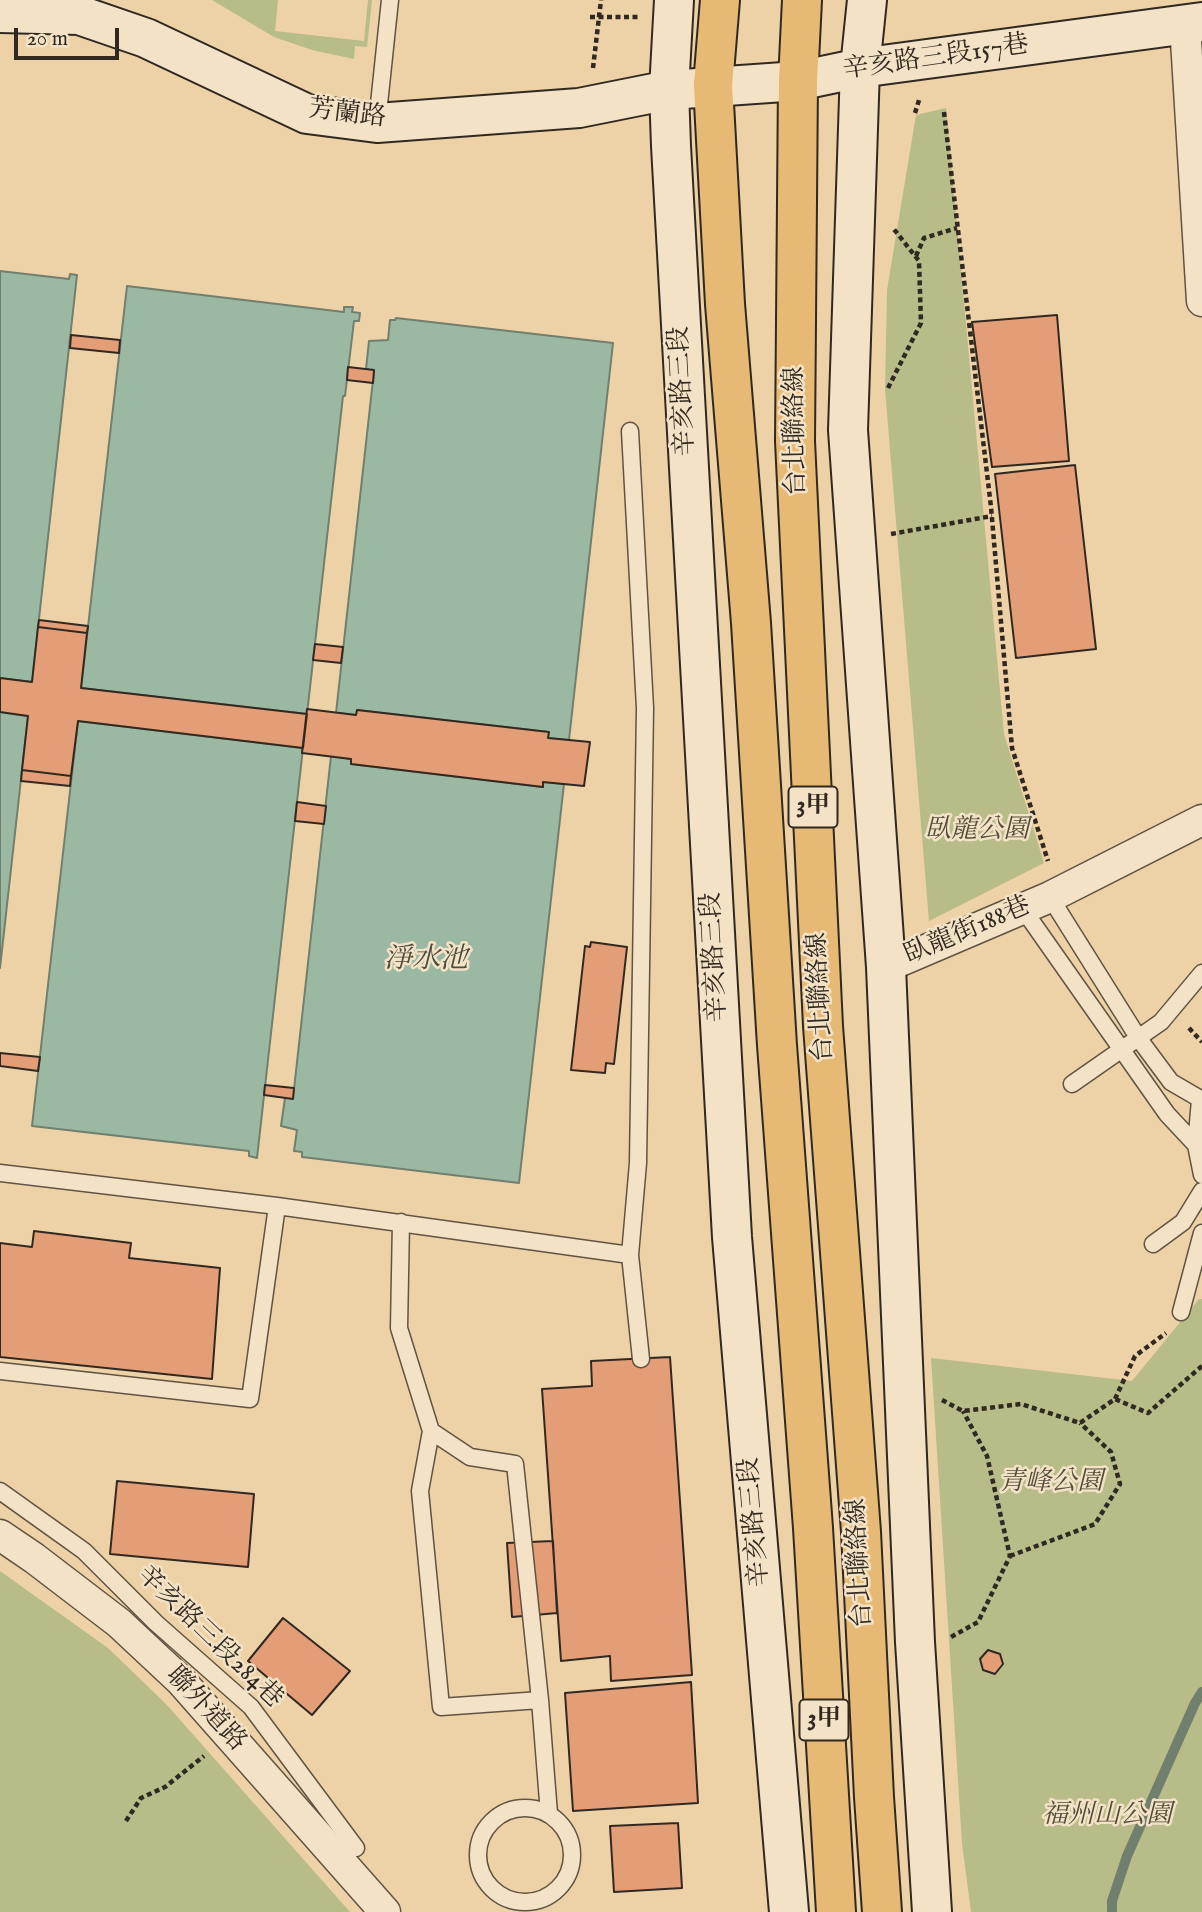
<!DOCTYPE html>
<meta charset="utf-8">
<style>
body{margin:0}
#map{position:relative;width:1202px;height:1912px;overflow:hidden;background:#edd2a7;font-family:"IM FELL English",serif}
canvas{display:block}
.scale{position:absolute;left:14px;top:28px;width:105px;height:32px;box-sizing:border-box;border:4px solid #312920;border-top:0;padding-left:9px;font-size:21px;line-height:24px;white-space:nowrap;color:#312920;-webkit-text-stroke:5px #f3e2c6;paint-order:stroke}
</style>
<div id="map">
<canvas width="1202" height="1912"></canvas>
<div class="scale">20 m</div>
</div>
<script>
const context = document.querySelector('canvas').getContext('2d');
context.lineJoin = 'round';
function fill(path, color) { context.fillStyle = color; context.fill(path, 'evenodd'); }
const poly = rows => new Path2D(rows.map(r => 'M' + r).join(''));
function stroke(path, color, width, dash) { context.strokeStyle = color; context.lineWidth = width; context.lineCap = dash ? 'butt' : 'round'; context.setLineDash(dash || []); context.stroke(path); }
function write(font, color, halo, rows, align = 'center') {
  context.font = font + ' "IM FELL English","Noto Serif TC",serif'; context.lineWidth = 5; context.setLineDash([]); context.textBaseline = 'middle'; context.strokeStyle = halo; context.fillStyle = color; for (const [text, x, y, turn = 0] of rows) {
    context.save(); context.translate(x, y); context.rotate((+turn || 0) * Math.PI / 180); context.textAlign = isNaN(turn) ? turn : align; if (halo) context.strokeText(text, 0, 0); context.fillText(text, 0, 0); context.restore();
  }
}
fill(poly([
 [212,0,278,0,275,31,364,41,368,0,372,0,367,47,355,46,354,59,312,50,274,37],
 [946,108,1004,734,1044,863,929,921,885,389,887,290,916,115],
 [1199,1299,1202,1299,1202,1912,971,1912,962,1843,931,1358,1132,1381],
 [0,1571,108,1648,167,1705,350,1912,0,1912]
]), '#b7bc88');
const water = poly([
 [0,271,69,279,70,274,77,275,32,682,0,678,0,271],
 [127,286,344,312,344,307,353,307,352,312,360,313,359,321,354,321,345,396,343,396,307,714,81,688,127,286],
 [396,318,613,343,569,740,548,738,548,732,358,710,356,715,336,713,374,371,366,369,369,341,388,340,390,320,395,320,396,318],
 [0,712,28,716,0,968,0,712],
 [78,721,303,748,257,1158,249,1156,249,1151,32,1126,78,721],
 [331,756,351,759,351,764,543,787,543,782,564,784,519,1183,302,1157,302,1152,294,1151,297,1130,281,1126,285,1098,293,1098,331,756]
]);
fill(water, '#9ab8a2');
stroke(water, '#707f6e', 2);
stroke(poly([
 [1112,1912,1112,1901,1127,1856,1195,1703,1202,1692]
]), '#707f6e', 10);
const building = poly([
 [1057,315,1069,461,992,467,972,322,1057,315],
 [71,335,120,340,119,353,70,348,71,335],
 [348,367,374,370,373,383,347,380,348,367],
 [1075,465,1096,649,1016,658,995,474,1075,465],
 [39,620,88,626,87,633,38,627,39,620],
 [38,627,87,633,81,688,307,714,303,748,78,721,71,776,22,770,28,716,0,712,0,678,32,682,38,627],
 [315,644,343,647,341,663,313,660,315,644],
 [307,709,356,715,357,710,549,732,548,738,590,742,584,786,543,782,543,787,351,764,351,759,302,753,307,709],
 [22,770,71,776,70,786,21,781,22,770],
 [297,802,326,806,324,824,295,821,297,802],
 [591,942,627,947,614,1064,606,1063,605,1073,571,1070,585,946,590,947,591,942],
 [0,1053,40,1057,38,1071,0,1066,0,1053],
 [265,1085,294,1088,293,1099,264,1095,265,1085],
 [34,1231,131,1243,129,1258,220,1268,212,1379,0,1357,0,1243,32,1247,34,1231],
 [670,1357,692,1675,611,1681,610,1656,561,1661,542,1389,592,1386,591,1361,670,1357],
 [117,1481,254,1494,248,1567,110,1554,117,1481],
 [553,1541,557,1613,512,1617,507,1543,553,1541],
 [283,1618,350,1671,312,1715,248,1661,283,1618],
 [988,1650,1000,1654,1003,1664,995,1674,983,1670,980,1659,988,1650],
 [691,1682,698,1803,573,1811,565,1693,691,1682],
 [678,1823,682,1888,614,1892,610,1826,678,1823]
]);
fill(building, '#e49e77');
stroke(building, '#312920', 2);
const lane = poly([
 [377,123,390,0],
 [1050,897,1139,1039,1171,1082,1202,1100],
 [1023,909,1167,1114,1196,1145],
 [1072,1084,1161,1022,1202,973],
 [1200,1100,1196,1145,1202,1175],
 [0,1173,277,1206,630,1255,638,1163,645,708,630,431],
 [401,1222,399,1328,431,1431,420,1491,441,1707,540,1700],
 [1153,1244,1183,1222,1202,1191],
 [630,1255,641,1359],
 [1181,1312,1202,1233],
 [0,1371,250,1399,277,1206],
 [431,1431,470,1457,515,1464,540,1700,549,1814],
 [0,1491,84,1551,156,1623,251,1707,356,1848],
 '478 1855a47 47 0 1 1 94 0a47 47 0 1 1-94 0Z'
]);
const street = poly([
 [1185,24,1202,301],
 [886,967,1050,897,1202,820],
 [0,1535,34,1558,119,1623,181,1681,385,1912]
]);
const secondary = poly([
 [674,0,669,90,671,146,732,1237,789,1912],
 [867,0,860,68,848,430,886,967,915,1642,932,1912],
 [0,13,79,15,146,38,307,114,377,123,579,108,669,90,798,81,860,68,1202,22]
]);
const primary = poly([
 [798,81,802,0],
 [713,85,720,0]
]);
const highway = poly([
 [798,81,795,441,823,1026,861,1532,874,1797,882,1912],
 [713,85,725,304,751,623,777,1045,813,1528,836,1912]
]);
stroke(lane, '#605342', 19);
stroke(street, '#605342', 33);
stroke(secondary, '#312920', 42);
stroke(primary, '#312920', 42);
stroke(highway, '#312920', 42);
stroke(poly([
 [590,17,638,17],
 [593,68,601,0],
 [944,112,991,507,1012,748,1048,861],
 [915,113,920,97],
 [916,256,924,238,957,228],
 [888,388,921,323,919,261,893,228],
 [891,534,992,516],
 [1189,1028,1202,1042],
 [1115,1399,1135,1356,1166,1333],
 [942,1400,963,1411,1021,1404,1080,1423,1115,1399,1148,1413,1202,1366],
 [1010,1556,1095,1524,1120,1484,1111,1452,1080,1423],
 [951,1637,978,1622,1010,1556,987,1456,963,1411],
 [126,1821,141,1798,165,1787,204,1756]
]), '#312920', 4.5, [5, 3.5]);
stroke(lane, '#f3e2c6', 16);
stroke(street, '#f3e2c6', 30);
stroke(secondary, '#f3e2c6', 38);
stroke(primary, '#e6b974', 38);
stroke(highway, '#e6b974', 38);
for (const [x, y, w] of [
 [813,807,49],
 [824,1720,49]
]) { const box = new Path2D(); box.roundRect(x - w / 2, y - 20.5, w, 41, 5); context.fillStyle = '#f3e2c6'; context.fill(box); stroke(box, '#312920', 2); }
write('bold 24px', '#312920', null, [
 ["3甲",813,807],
 ["3甲",824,1720]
]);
write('26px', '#312920', '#f3e2c6', [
 ["辛亥路三段157巷",936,59,-8],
 ["芳蘭路",347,115,7],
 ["辛亥路三段",684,391,-93],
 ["台北聯絡線",797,431,-91],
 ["臥龍街188巷",968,932,-23],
 ["辛亥路三段",716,957,-93],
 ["台北聯絡線",822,997,-93],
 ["辛亥路三段",756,1522,-95],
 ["台北聯絡線",861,1563,-93],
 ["辛亥路三段284巷",209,1638,44],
 ["聯外道路",205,1710,47]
]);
write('italic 26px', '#524e3a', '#f3e2c6', [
 ["臥龍公園",977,832],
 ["青峰公園",1051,1484],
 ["福州山公園",1107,1817]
]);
write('italic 28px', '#4b4d40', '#f3e2c6', [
 ["淨水池",426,961]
]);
</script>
